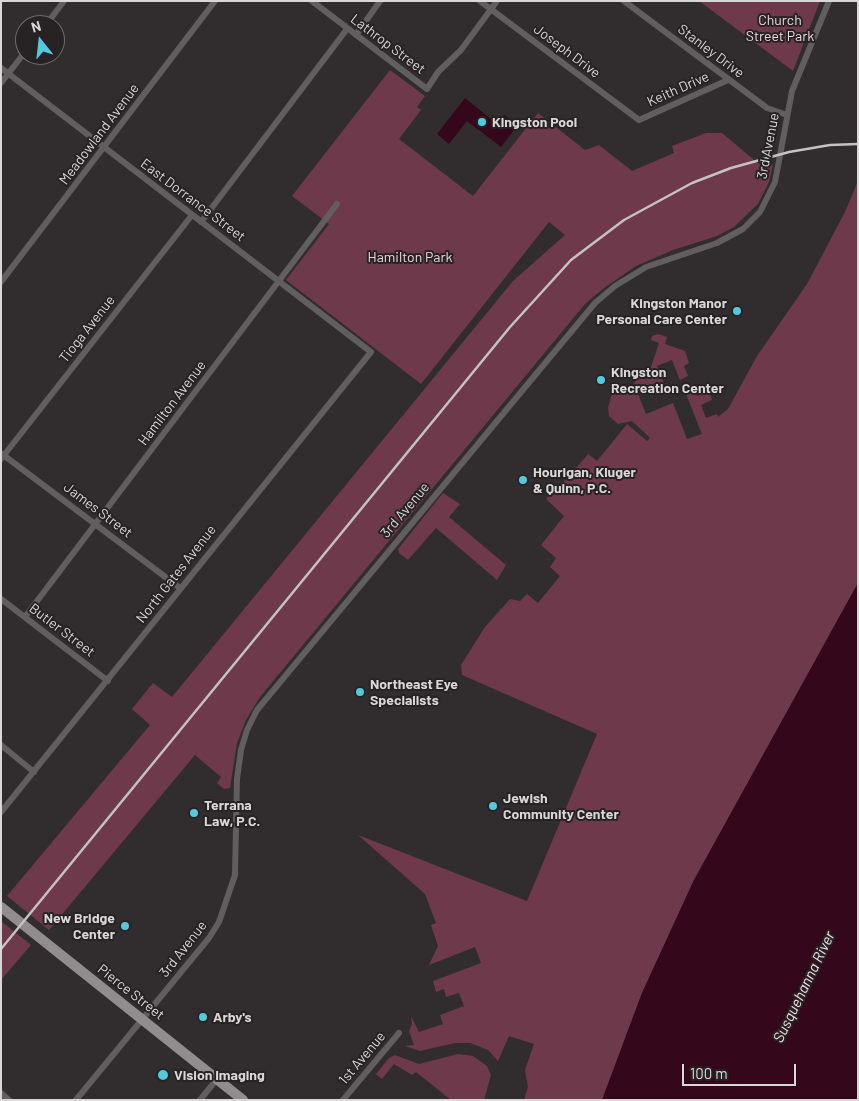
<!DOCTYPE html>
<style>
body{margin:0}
#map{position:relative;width:859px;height:1101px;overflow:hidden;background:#312d2e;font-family:Barlow,sans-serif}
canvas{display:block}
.frame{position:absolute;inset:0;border:2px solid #dad7d8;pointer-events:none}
.north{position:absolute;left:15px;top:15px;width:50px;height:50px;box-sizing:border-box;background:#272324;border:1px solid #6f6b6c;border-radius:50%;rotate:344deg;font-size:14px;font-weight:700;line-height:20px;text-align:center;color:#dad7d8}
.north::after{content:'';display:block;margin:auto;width:18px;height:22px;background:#53cadc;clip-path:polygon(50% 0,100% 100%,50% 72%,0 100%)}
.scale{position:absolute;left:682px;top:1064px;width:114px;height:22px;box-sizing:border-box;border:2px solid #dad7d8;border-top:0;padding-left:6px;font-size:15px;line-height:18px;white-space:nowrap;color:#dad7d8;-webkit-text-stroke:4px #272324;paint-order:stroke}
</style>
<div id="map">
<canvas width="859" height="1101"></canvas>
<div class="frame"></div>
<div class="north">N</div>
<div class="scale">100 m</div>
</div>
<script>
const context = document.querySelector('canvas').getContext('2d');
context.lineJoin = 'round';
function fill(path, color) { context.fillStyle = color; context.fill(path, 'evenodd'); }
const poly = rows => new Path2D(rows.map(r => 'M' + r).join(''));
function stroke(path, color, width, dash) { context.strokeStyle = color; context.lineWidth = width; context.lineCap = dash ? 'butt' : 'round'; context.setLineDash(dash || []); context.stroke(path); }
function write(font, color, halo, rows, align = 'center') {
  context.font = font + ' Barlow,sans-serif'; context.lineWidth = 4; context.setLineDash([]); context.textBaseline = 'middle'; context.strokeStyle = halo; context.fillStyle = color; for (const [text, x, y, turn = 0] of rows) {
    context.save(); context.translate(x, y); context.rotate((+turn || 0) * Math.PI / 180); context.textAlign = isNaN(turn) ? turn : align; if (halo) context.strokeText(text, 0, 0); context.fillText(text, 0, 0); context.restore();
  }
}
fill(poly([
 [699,1,820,1,793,71],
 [390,70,425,96,417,107,421,110,399,139,473,196,538,113,585,150,599,145,632,171,674,153,672,146,706,133,722,133,759,164,767,167,773,164,769,182,758,204,734,227,717,236,673,250,636,266,604,288,585,304,260,697,246,720,237,743,230,788,224,789,217,783,221,777,195,755,49,930,7,896,150,725,132,709,153,683,172,697,513,281,565,235,549,222,421,384,286,280,329,224,292,196],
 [858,181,858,583,694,880,642,993,602,1100,524,1100,528,1087,525,1070,534,1044,509,1036,498,1061,488,1050,470,1043,455,1043,420,1051,405,1046,414,1045,409,1031,412,1024,411,1016,419,1032,443,1024,440,1015,464,1006,459,993,446,997,444,989,436,992,433,981,481,963,475,947,429,965,438,946,431,925,436,923,425,894,358,835,527,901,597,734,462,675,461,665,485,627,510,599,520,601,527,594,538,603,560,576,550,567,556,558,541,545,564,516,546,499,557,486,566,480,588,454,597,461,627,424,647,441,650,438,632,421,618,424,609,416,608,408,612,393,618,394,620,389,631,393,637,376,647,379,659,343,651,340,652,336,658,334,667,337,665,344,685,351,689,363,684,366,688,376,680,380,672,360,657,366,664,383,638,394,646,414,673,403,687,439,702,434,686,394,695,390,697,396,709,391,712,400,701,405,706,418,717,414,718,417,728,409,757,356,807,284,845,212],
 [443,493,460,504,449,517,506,565,497,580,436,528,408,560,399,553,398,549],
 [1,921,31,945,1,980],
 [458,1054,473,1056,487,1066,491,1075,484,1100,451,1100,416,1072,412,1075,394,1064,382,1079,376,1074,389,1058,395,1055,419,1064]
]), '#6e394b');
fill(poly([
 [465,98,497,124,504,115,518,125,501,147,467,121,449,144,437,134],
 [858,583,858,1100,602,1100,642,993,694,880]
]), '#34071b');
stroke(poly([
 [312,1,427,89,438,72,461,50,497,1],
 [480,1,639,120,728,80],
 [624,1,767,108,787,115],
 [46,25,64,1],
 [356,35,380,1],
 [1,68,371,352,1,812],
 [1,83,25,52],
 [201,222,347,29],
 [1,282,215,1],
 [2,454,180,588],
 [1,459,192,215],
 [1,599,108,681],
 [25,617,337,204],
 [1,745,34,772],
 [1,1093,9,1100],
 [76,1100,209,938,219,922,235,875,237,779,241,750,247,730,257,710,595,303,615,286,646,267,717,243,743,229,760,212,775,182,792,91,829,1],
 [200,1100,217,1079],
 [343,1100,399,1033]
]), '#605e5f', 6);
stroke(poly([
 [1,907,243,1100]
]), '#918d8e', 10);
stroke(poly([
 [1,949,510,327,571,260,624,220,692,183,731,168,789,152,830,145,858,144]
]), '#c5c2c3', 2.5);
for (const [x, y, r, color] of [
 [482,122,5,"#53cadc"],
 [737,311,5,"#53cadc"],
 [601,380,5,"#53cadc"],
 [523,480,5,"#53cadc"],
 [360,692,5,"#53cadc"],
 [493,806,5,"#53cadc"],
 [194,813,5,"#53cadc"],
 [125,926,5,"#53cadc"],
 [203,1017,5,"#53cadc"],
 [163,1075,6,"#53cadc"]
]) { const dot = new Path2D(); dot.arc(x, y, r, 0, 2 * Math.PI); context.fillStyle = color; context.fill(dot); stroke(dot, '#272324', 2); }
write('14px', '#f0d6de', '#272324', [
 ["Church",780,20],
 ["Street Park",780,36],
 ["Hamilton Park",410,257]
]);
write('14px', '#dad7d8', '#272324', [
 ["Lathrop Street",388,44,37],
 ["Joseph Drive",567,51,37],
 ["Stanley Drive",711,51,37],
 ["Keith Drive",678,89,-24],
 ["Meadowland Avenue",99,134,-53],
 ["3rd Avenue",768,146,-79],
 ["East Dorrance Street",193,200,37],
 ["Tioga Avenue",87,329,-52],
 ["Hamilton Avenue",172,403,-53],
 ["James Street",98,510,37],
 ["3rd Avenue",405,510,-50],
 ["North Gates Avenue",176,574,-52],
 ["Butler Street",62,630,37],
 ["3rd Avenue",183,949,-52],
 ["Pierce Street",131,992,38],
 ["1st Avenue",362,1058,-50]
]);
write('bold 14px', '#dad7d8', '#272324', [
 ["Kingston Pool",492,122],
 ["Kingston Manor",727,303,"right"],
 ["Personal Care Center",727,319,"right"],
 ["Kingston",611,372],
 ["Recreation Center",611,388],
 ["Hourigan, Kluger",533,472],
 ["& Quinn, P.C.",533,488],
 ["Northeast Eye",370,684],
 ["Specialists",370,700],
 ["Jewish",503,798],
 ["Community Center",503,814],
 ["Terrana",204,805],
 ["Law, P.C.",204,821],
 ["New Bridge",115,918,"right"],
 ["Center",115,934,"right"],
 ["Arby's",213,1017],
 ["Vision Imaging",174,1075]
], 'left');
write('italic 15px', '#f6dce3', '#272324', [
 ["Susquehanna River",804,987,-64]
]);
</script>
